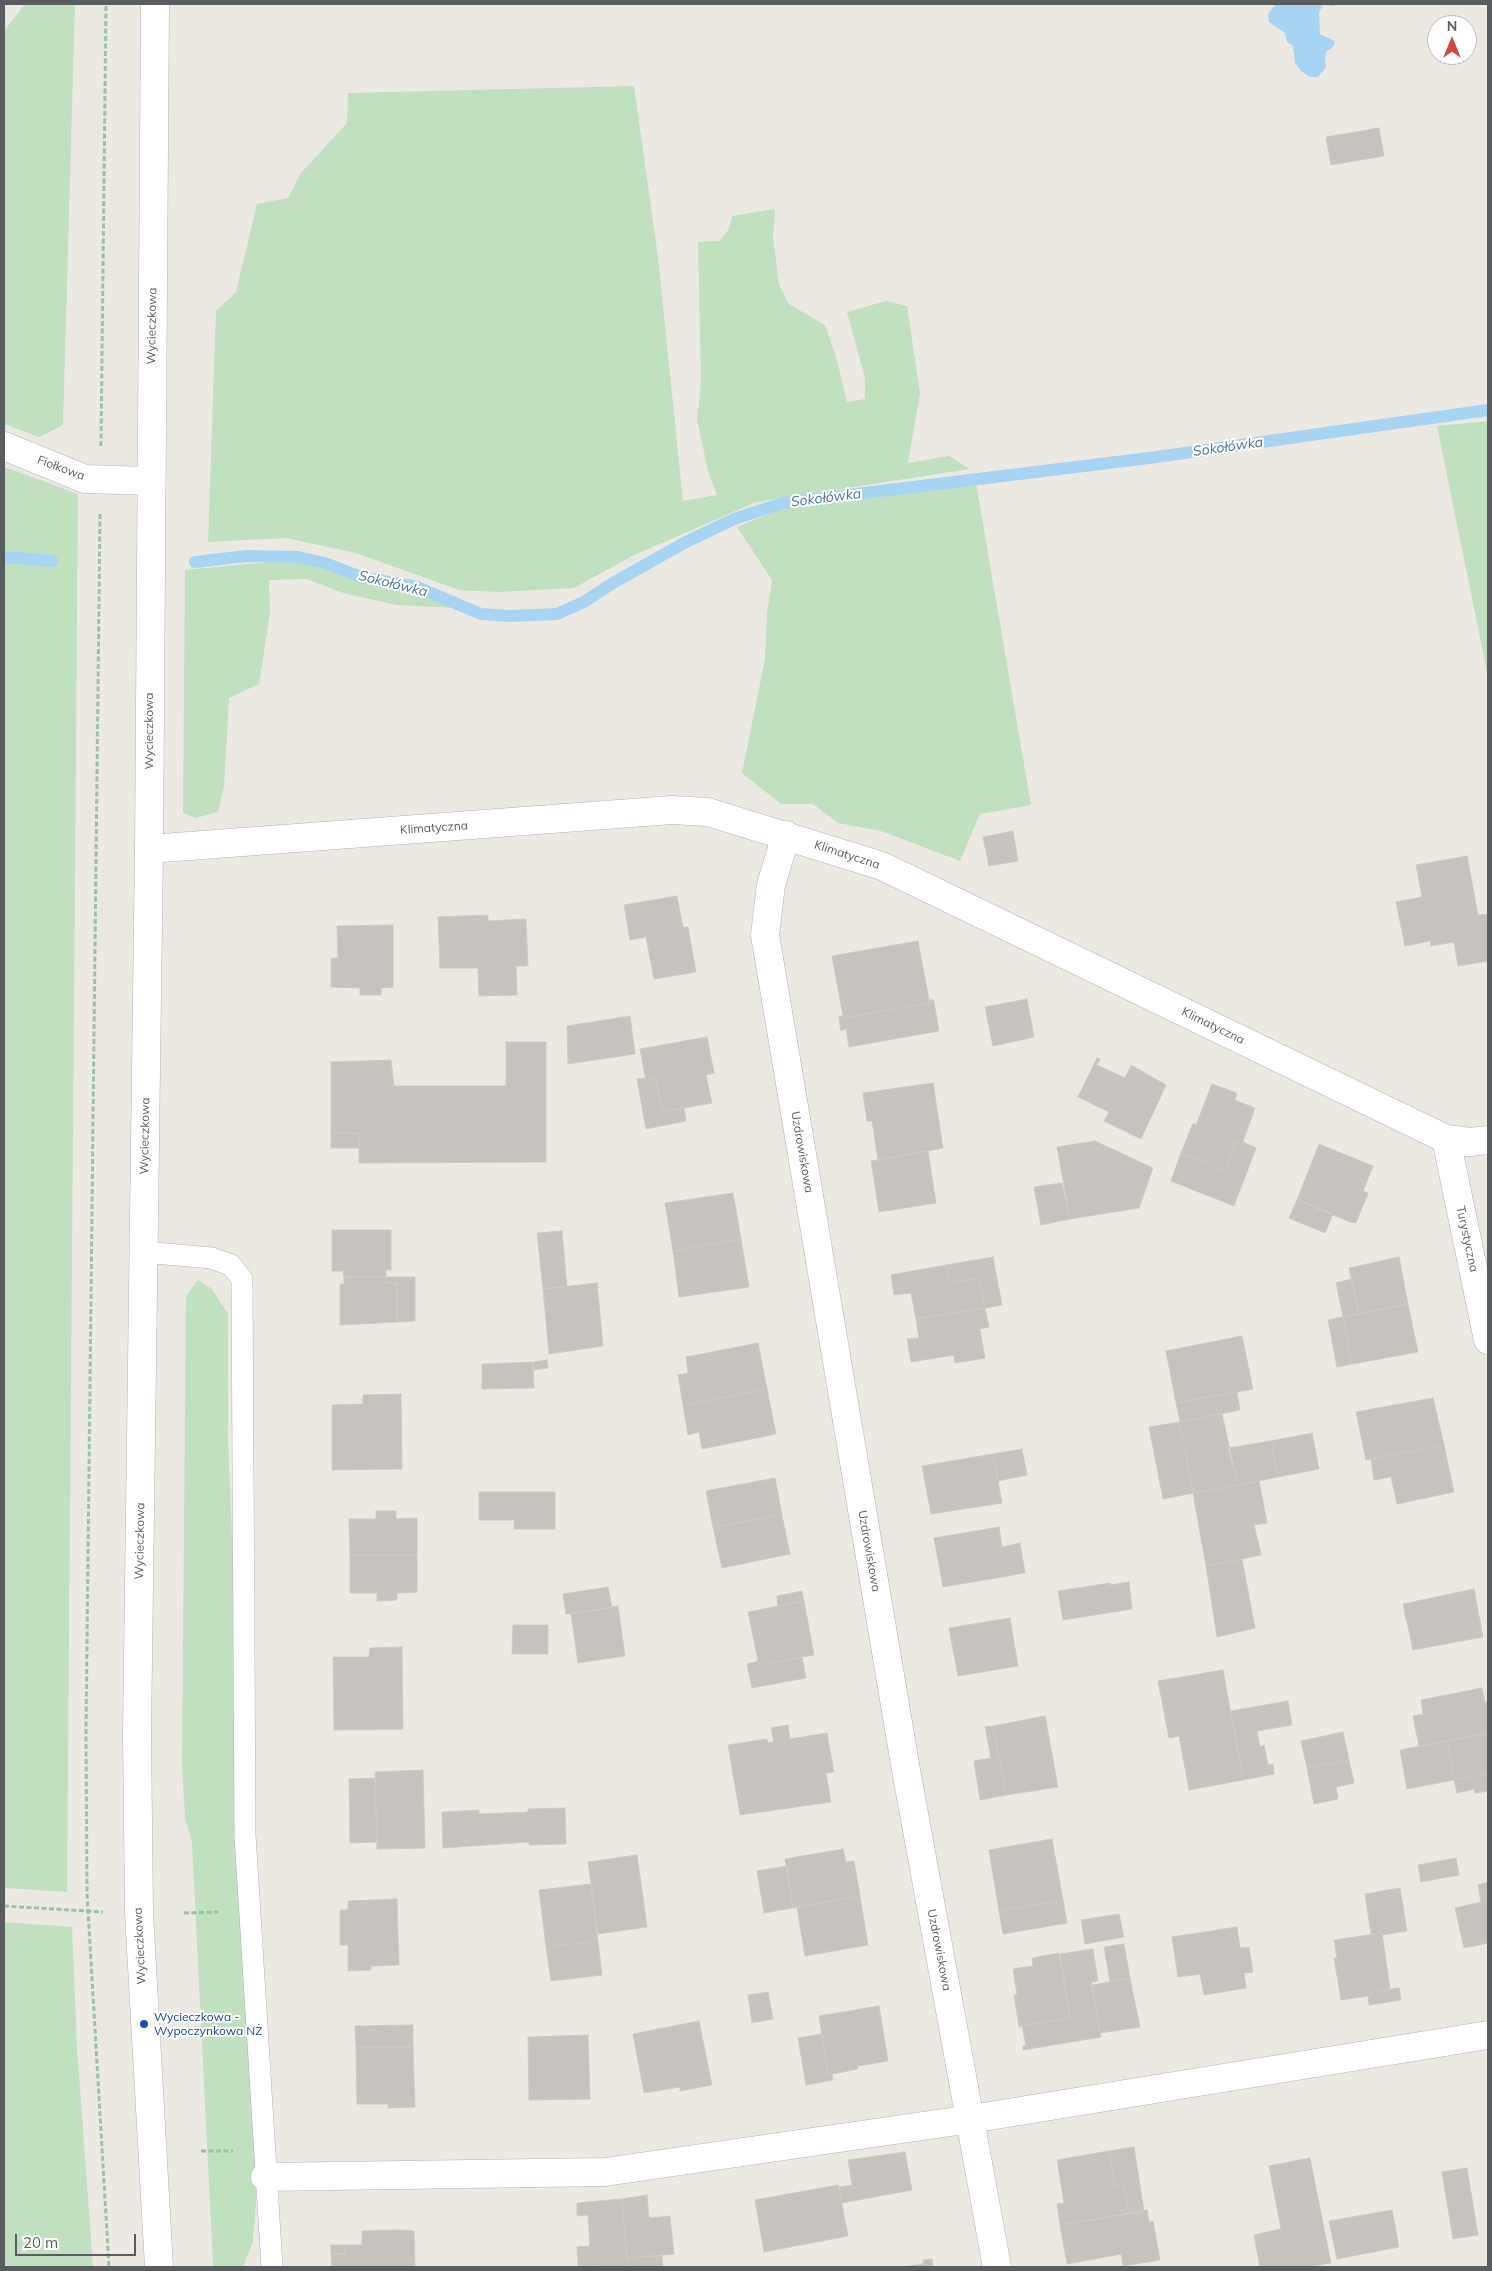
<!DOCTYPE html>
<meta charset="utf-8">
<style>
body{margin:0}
#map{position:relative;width:1492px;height:2271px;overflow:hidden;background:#ebe9e2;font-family:Mulish,sans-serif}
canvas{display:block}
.frame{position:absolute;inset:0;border:5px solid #5a5d60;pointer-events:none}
.north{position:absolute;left:1427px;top:15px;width:50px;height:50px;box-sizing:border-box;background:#fff;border:1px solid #bdbebf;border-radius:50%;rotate:0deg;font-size:14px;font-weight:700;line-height:20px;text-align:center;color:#5a5d60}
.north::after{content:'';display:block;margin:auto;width:18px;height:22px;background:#d4493f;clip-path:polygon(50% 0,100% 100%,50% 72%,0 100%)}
.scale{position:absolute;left:15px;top:2234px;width:121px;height:22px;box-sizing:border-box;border:2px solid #5a5d60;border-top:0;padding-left:6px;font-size:15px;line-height:18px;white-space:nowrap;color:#5a5d60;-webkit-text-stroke:4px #fff;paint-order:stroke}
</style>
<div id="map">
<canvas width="1492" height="2271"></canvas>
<div class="frame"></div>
<div class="north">N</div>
<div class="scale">20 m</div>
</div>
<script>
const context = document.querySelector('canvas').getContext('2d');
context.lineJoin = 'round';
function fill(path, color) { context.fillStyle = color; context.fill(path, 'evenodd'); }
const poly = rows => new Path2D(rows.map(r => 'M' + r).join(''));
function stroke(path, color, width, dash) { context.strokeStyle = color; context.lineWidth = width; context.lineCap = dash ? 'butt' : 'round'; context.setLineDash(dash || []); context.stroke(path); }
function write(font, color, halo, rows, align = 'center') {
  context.font = font + ' Mulish,sans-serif'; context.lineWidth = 4; context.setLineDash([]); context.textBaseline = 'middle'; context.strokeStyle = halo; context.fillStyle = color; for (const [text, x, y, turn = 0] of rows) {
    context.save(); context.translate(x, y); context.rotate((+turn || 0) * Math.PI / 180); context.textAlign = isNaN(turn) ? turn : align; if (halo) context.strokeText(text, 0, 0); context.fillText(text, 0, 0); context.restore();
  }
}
fill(poly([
 [25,4,75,4,63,425,39,437,4,424,4,31],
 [634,86,658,257,683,501,717,495,708,471,697,419,701,383,698,242,719,241,729,229,732,216,775,209,773,237,779,285,789,304,825,325,837,360,847,402,865,399,865,378,847,312,886,301,907,306,920,393,908,463,949,456,970,469,756,502,632,556,574,588,498,592,459,590,356,553,286,538,208,542,216,311,236,292,257,204,288,198,301,173,347,123,348,93],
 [1488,421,1488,677,1437,426],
 [4,467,78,494,67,1892,4,1888],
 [976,483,1031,805,980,814,960,861,881,831,838,823,813,804,781,804,742,773,765,659,767,613,772,580,737,527,786,507],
 [290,560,305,562,363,581,422,593,456,608,396,605,343,593,307,579,269,580,270,613,259,684,229,698,224,786,218,812,196,818,183,813,185,570],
 [198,1280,212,1289,228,1314,228,1439,258,2177,253,2241,243,2267,213,2266,192,1841,185,1819,182,1762,186,1296],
 [4,1922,72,1927,77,2047,93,2267,4,2267]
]), '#c1e0c0');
fill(poly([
 [1276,4,1337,4,1334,6,1323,5,1319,12,1320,34,1335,41,1334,46,1326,52,1325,58,1326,67,1318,77,1310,77,1301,71,1295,63,1293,46,1287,42,1285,33,1269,22,1268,14]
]), '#a8d4f4');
stroke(poly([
 [4,557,52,561],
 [195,562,247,556,298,557,325,563,361,577,417,587,481,614,510,616,557,614,584,602,613,583,684,543,734,519,783,503,1149,458,1488,410]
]), '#a8d4f4', 12);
const building = poly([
 [1379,128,1384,156,1331,165,1326,137,1379,128],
 [1013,831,1018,861,989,866,983,837,1013,831],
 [1467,856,1478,915,1488,914,1488,961,1458,966,1454,942,1431,946,1430,941,1405,946,1396,902,1422,897,1416,865,1467,856],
 [677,896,683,927,688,927,696,972,654,979,646,937,630,940,624,905,677,896],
 [488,915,488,921,526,919,528,966,516,966,517,995,479,996,478,968,440,968,438,917,488,915],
 [393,925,393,987,381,988,381,995,360,995,360,988,331,987,331,958,338,958,337,926,393,925],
 [918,941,929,1000,933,1000,934,1002,839,1019,839,1016,843,1016,832,956,918,941],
 [1027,999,1034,1037,993,1046,985,1007,1027,999],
 [934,1002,939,1031,849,1047,846,1029,841,1031,839,1019,934,1002],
 [630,1016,635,1054,568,1064,567,1026,630,1016],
 [707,1037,714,1073,706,1075,712,1103,662,1112,656,1079,646,1081,640,1049,707,1037],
 [506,1042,546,1042,546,1162,359,1163,359,1133,331,1133,331,1062,391,1060,394,1086,506,1086,506,1042],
 [1097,1058,1100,1059,1097,1065,1125,1078,1131,1065,1166,1085,1141,1139,1104,1121,1109,1112,1078,1097,1097,1058],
 [645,1078,646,1081,656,1079,662,1112,684,1108,686,1121,646,1129,637,1079,645,1078],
 [933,1083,943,1148,878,1160,872,1121,867,1121,863,1093,933,1083],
 [1212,1084,1237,1093,1235,1100,1255,1108,1242,1144,1236,1142,1226,1171,1181,1153,1193,1123,1196,1125,1212,1084],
 [331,1133,359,1133,359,1148,331,1148,331,1133],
 [1095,1141,1153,1168,1139,1208,1070,1219,1057,1147,1095,1141],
 [1236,1142,1242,1144,1243,1142,1256,1148,1234,1206,1171,1181,1181,1153,1226,1171,1236,1142],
 [1319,1144,1373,1166,1363,1191,1368,1193,1356,1223,1350,1222,1297,1200,1319,1144],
 [928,1151,936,1203,879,1212,871,1161,928,1151],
 [1062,1183,1070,1219,1041,1225,1034,1187,1062,1183],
 [733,1193,741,1239,673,1251,665,1203,733,1193],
 [1297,1200,1333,1214,1325,1233,1289,1218,1297,1200],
 [332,1230,391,1230,391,1270,386,1270,386,1277,344,1277,343,1271,332,1271,332,1230],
 [562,1231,567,1287,543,1289,537,1233,562,1231],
 [741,1239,749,1287,679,1297,673,1251,741,1239],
 [993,1257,1002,1305,985,1308,980,1278,950,1283,946,1265,993,1257],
 [1399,1257,1408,1304,1359,1314,1349,1268,1399,1257],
 [946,1265,950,1283,980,1278,985,1308,916,1319,911,1293,894,1295,891,1275,946,1265],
 [344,1277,386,1277,386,1283,397,1283,397,1322,340,1325,340,1284,344,1284,344,1277],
 [386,1277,415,1277,415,1321,397,1322,397,1283,386,1283,386,1277],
 [1351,1279,1359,1314,1343,1317,1336,1283,1351,1279],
 [597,1283,603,1346,549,1354,543,1289,597,1283],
 [1408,1304,1418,1352,1352,1364,1343,1317,1408,1304],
 [985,1308,989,1327,980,1329,985,1358,955,1363,954,1355,911,1362,907,1339,919,1338,916,1319,985,1308],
 [1343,1317,1352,1364,1337,1367,1328,1320,1343,1317],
 [1242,1336,1253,1389,1176,1403,1166,1351,1242,1336],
 [758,1343,767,1389,683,1405,678,1375,688,1373,686,1357,758,1343],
 [547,1360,548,1368,533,1370,533,1362,547,1360],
 [533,1362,534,1388,482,1389,482,1364,533,1362],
 [767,1389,776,1434,702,1449,699,1432,688,1435,683,1405,767,1389],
 [1237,1392,1240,1410,1180,1422,1176,1403,1237,1392],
 [401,1394,402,1469,332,1470,332,1405,363,1404,363,1395,401,1394],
 [1433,1398,1444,1445,1366,1460,1356,1412,1433,1398],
 [1222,1414,1238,1485,1193,1493,1180,1422,1222,1414],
 [1180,1422,1193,1493,1163,1499,1149,1427,1180,1422],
 [1312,1433,1319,1469,1278,1477,1271,1441,1312,1433],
 [1271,1441,1278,1477,1238,1485,1228,1448,1271,1441],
 [1444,1445,1454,1492,1397,1504,1391,1477,1374,1480,1371,1459,1444,1445],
 [1022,1449,1027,1475,998,1481,993,1454,1022,1449],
 [993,1454,1002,1503,931,1514,922,1466,993,1454],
 [775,1478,782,1515,713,1527,706,1491,775,1478],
 [1259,1481,1267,1523,1254,1525,1261,1555,1206,1566,1193,1493,1259,1481],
 [479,1492,555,1492,555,1529,514,1529,514,1520,479,1520,479,1492],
 [376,1511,396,1511,396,1519,417,1518,417,1555,350,1555,349,1519,376,1519,376,1511],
 [782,1515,790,1554,722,1568,713,1527,782,1515],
 [999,1527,1002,1547,1020,1543,1025,1573,943,1587,934,1538,999,1527],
 [350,1555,417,1555,417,1592,397,1593,397,1600,377,1601,377,1593,350,1593,350,1555],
 [1242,1559,1255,1628,1217,1637,1206,1566,1242,1559],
 [1129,1582,1132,1609,1063,1620,1058,1591,1110,1583,1110,1585,1129,1582],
 [608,1587,612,1608,566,1614,563,1594,608,1587],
 [1474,1589,1483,1637,1413,1650,1403,1604,1474,1589],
 [802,1591,804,1601,778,1606,777,1596,802,1591],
 [804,1601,814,1655,759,1665,748,1612,804,1601],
 [618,1606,625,1656,578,1663,571,1614,618,1606],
 [1010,1618,1018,1666,958,1676,949,1628,1010,1618],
 [513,1625,548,1625,548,1654,512,1654,513,1625],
 [402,1647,403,1729,334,1730,333,1657,369,1657,370,1648,402,1647],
 [802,1657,806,1678,752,1688,747,1664,758,1661,759,1665,802,1657],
 [1223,1670,1243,1780,1189,1790,1179,1736,1169,1738,1158,1681,1223,1670],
 [1482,1688,1485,1702,1488,1702,1488,1733,1419,1747,1413,1716,1423,1714,1421,1700,1482,1688],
 [1288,1701,1292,1725,1257,1731,1260,1747,1264,1745,1268,1765,1273,1764,1274,1774,1243,1780,1231,1711,1288,1701],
 [1045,1716,1058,1787,1006,1795,993,1726,1045,1716],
 [788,1725,790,1739,827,1733,834,1772,826,1773,831,1802,740,1815,728,1745,767,1739,768,1743,774,1742,771,1728,788,1725],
 [993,1726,1006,1795,980,1800,974,1761,991,1758,985,1727,993,1726],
 [1343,1732,1349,1760,1307,1768,1301,1741,1343,1732],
 [1488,1733,1488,1774,1454,1780,1447,1741,1488,1733],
 [1447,1741,1454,1780,1407,1789,1400,1750,1447,1741],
 [1349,1760,1354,1783,1336,1787,1338,1799,1314,1804,1307,1768,1349,1760],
 [423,1770,425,1848,377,1849,375,1772,423,1770],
 [1488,1774,1488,1791,1475,1793,1474,1789,1457,1793,1454,1780,1488,1774],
 [375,1778,377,1842,350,1843,349,1779,375,1778],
 [565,1808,566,1844,529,1845,529,1842,443,1848,442,1812,479,1810,479,1814,528,1812,528,1809,565,1808],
 [1052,1839,1063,1900,999,1911,989,1850,1052,1839],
 [843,1849,846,1862,854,1861,860,1896,793,1908,785,1859,843,1849],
 [637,1855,647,1927,598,1934,588,1862,637,1855],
 [1456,1858,1459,1875,1421,1882,1418,1865,1456,1858],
 [787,1866,793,1908,764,1913,757,1871,787,1866],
 [1488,1882,1488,1943,1464,1948,1455,1908,1481,1902,1478,1885,1488,1882],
 [591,1884,598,1941,546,1947,539,1890,591,1884],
 [1400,1888,1407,1931,1382,1935,1382,1933,1371,1934,1365,1894,1400,1888],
 [860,1896,868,1945,805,1956,797,1907,860,1896],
 [397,1899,399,1965,371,1966,371,1970,348,1971,348,1945,340,1945,340,1910,348,1910,348,1901,397,1899],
 [1063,1900,1067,1923,1003,1934,999,1911,1063,1900],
 [1119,1914,1124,1937,1085,1944,1081,1920,1119,1914],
 [1237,1927,1240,1948,1249,1947,1253,1972,1244,1973,1246,1988,1204,1995,1200,1974,1178,1977,1172,1937,1237,1927],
 [1382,1933,1390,1989,1371,1992,1371,1995,1368,1996,1341,2000,1334,1958,1337,1958,1334,1940,1382,1933],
 [598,1941,602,1975,551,1981,546,1947,598,1941],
 [1124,1944,1130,1978,1110,1981,1104,1947,1124,1944],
 [1093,1949,1098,1981,1091,1982,1101,2037,1023,2050,1023,2046,1026,2045,1022,2026,1070,2018,1060,1954,1093,1949],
 [1059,1953,1070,2018,1019,2027,1014,1995,1017,1994,1013,1969,1033,1966,1032,1958,1059,1953],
 [1130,1978,1140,2027,1100,2033,1092,1985,1130,1978],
 [1399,1988,1401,2000,1369,2005,1368,1996,1371,1995,1371,1992,1399,1988],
 [768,1992,773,2019,752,2023,748,1995,768,1992],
 [879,2006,888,2061,858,2066,858,2069,828,2075,819,2016,879,2006],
 [699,2021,712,2085,680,2091,680,2087,644,2093,633,2034,699,2021],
 [413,2025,413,2047,356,2048,355,2026,413,2025],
 [822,2034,828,2075,832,2074,833,2080,806,2085,798,2038,822,2034],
 [588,2035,590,2099,529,2100,528,2037,588,2035],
 [413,2047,415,2107,388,2108,388,2104,357,2104,356,2048,413,2047],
 [1134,2147,1144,2211,1129,2214,1124,2183,1115,2185,1109,2151,1134,2147],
 [1109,2151,1115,2185,1124,2183,1129,2214,1060,2225,1057,2204,1064,2203,1057,2160,1109,2151],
 [905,2152,912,2190,842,2203,839,2187,852,2185,848,2160,905,2152],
 [1310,2158,1331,2263,1307,2267,1260,2267,1254,2235,1281,2229,1269,2166,1310,2158],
 [1467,2168,1478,2235,1453,2239,1442,2172,1467,2168],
 [838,2185,848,2236,764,2252,755,2200,838,2185],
 [647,2195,649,2218,670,2216,674,2254,627,2258,622,2199,647,2195],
 [622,2199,628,2267,578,2266,577,2247,590,2246,588,2215,577,2216,577,2203,622,2199],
 [1147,2210,1149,2222,1153,2221,1160,2260,1123,2266,1121,2254,1067,2264,1060,2225,1147,2210],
 [1392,2210,1399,2247,1337,2259,1329,2221,1392,2210],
 [397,2230,414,2231,415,2267,332,2267,331,2254,344,2254,344,2245,362,2245,362,2231,397,2230],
 [331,2245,344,2245,344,2254,331,2254,331,2245],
 [662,2256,663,2267,628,2267,627,2258,662,2256],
 [932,2259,933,2267,902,2267,923,2264,923,2260,932,2259]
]);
fill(building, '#c6c3be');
stroke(building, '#cfcac1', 1);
const service = poly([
 [144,1252,211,1258,231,1265,242,1279,245,1835,272,2267]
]);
const minor = poly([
 [4,446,85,479,151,481],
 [786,835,771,885,765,935,906,1770,997,2267],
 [149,849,672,810,708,812,882,866,1446,1139,1469,1142,1488,1140],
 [1446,1139,1488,1340],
 [265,2177,605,2172,971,2119,1488,2035]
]);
const tertiary = poly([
 [155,4,149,849,137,1733,139,1913,159,2267]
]);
stroke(service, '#afb2b5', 22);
stroke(minor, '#afb2b5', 29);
stroke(tertiary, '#afb2b5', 29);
stroke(poly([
 [101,446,106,4],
 [100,514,86,1731,87,1893,109,2267],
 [4,1906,103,1912],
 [184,1913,218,1912],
 [201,2151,233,2151]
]), '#9ac0a5', 3, [5, 2.5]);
stroke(service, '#fff', 21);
stroke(minor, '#fff', 28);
stroke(tertiary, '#fff', 28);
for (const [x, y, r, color] of [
 [144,2024,5,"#1a4fb4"]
]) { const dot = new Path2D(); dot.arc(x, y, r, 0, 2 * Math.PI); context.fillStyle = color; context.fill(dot); stroke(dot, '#fff', 2); }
write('12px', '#5a5d60', '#fff', [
 ["Wycieczkowa",152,326,-89],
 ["Fiołkowa",61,468,20],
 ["Wycieczkowa",149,731,-90],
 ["Klimatyczna",434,828,-4],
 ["Klimatyczna",847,855,18],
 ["Klimatyczna",1213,1026,26],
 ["Wycieczkowa",145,1136,-89],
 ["Uzdrowiskowa",802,1152,80],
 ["Turystyczna",1467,1239,78],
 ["Wycieczkowa",140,1541,-89],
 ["Uzdrowiskowa",869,1551,80],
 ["Wycieczkowa",140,1946,-93],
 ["Uzdrowiskowa",939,1950,79]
]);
write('12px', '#164399', '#fff', [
 ["Wycieczkowa -",154,2017],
 ["Wypoczynkowa NŻ",154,2031]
], 'left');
write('italic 14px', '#4976a4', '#fff', [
 ["Sokołówka",1228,447,-8],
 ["Sokołówka",826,498,-7],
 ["Sokołówka",393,584,14]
]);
</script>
